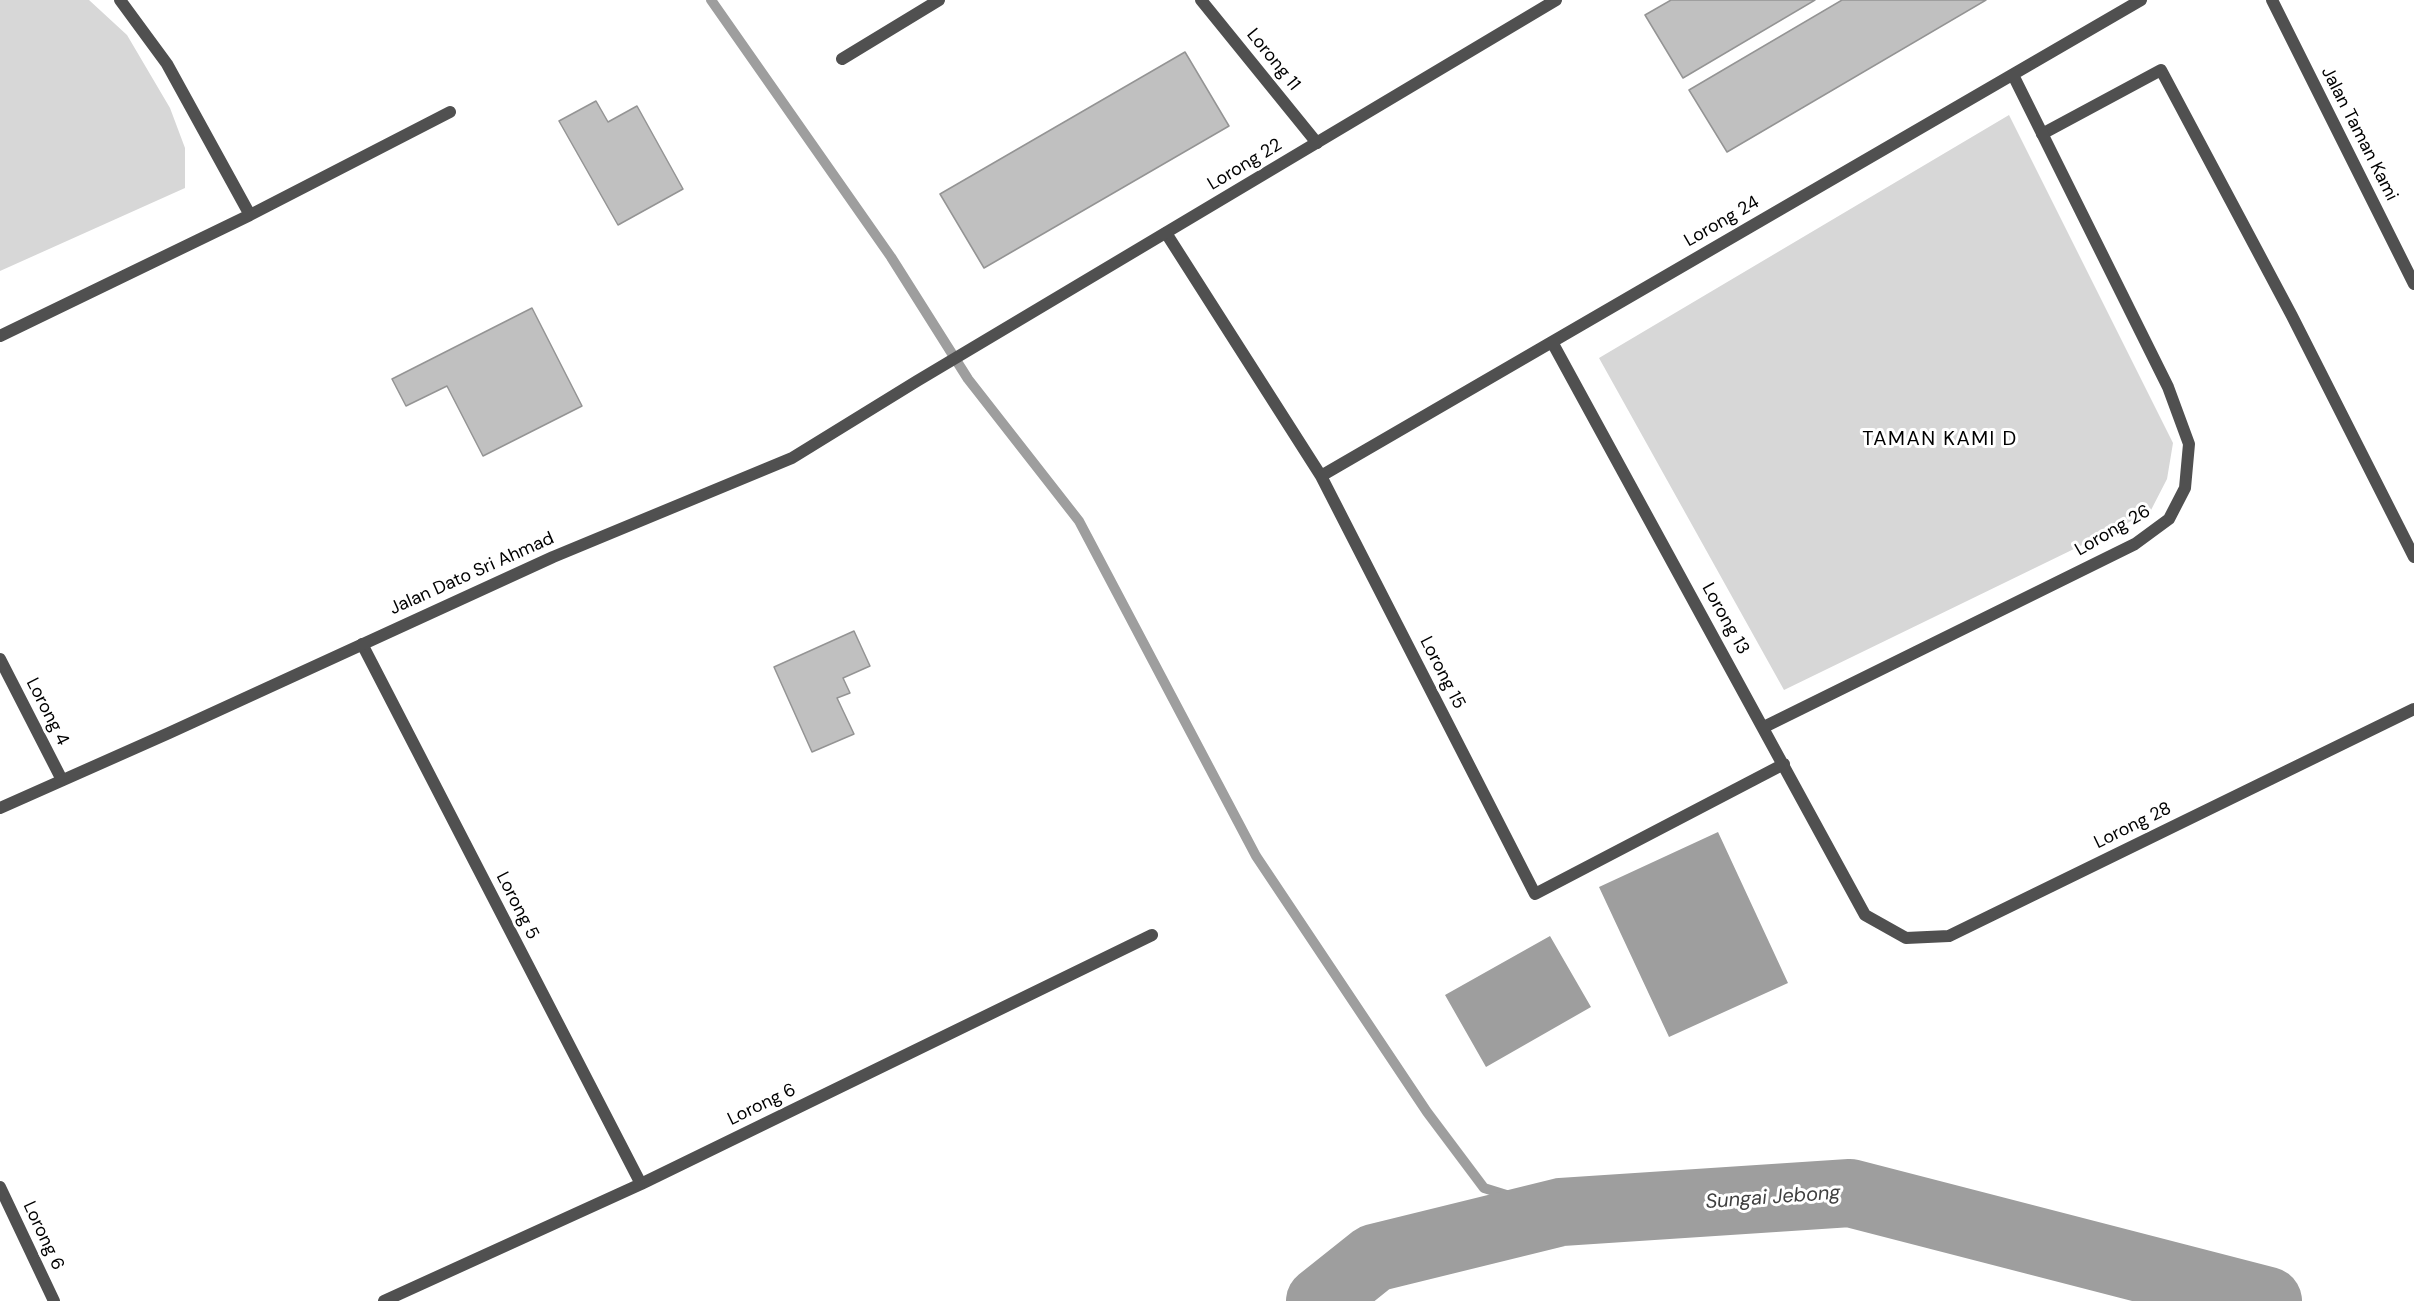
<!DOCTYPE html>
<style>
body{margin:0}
canvas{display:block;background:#fff}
</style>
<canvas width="2414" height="1301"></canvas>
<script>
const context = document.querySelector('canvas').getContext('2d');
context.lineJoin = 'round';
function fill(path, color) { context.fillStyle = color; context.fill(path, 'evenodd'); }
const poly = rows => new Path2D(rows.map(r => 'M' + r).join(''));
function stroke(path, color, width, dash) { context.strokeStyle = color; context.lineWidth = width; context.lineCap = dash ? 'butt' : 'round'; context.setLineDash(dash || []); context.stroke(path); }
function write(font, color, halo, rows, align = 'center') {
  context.font = font + ' "DM Sans",sans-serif'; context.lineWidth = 6; context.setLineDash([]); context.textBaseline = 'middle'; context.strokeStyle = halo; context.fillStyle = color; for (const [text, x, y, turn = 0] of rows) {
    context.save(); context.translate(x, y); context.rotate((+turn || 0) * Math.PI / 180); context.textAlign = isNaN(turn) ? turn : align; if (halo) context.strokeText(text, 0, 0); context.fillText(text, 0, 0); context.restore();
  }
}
fill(poly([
 [0,0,89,0,127,35,170,108,185,148,185,188,0,271],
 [2009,115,2173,443,2167,479,2150,512,1784,690,1599,358]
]), '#d7d7d7');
fill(poly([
 [1718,832,1788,983,1669,1037,1599,887],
 [1550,936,1591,1007,1486,1067,1445,995]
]), '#9e9e9e');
stroke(poly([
 [711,0,891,257,968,379,1079,521,1256,856,1427,1112,1484,1188,1561,1212]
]), '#9e9e9e', 10);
stroke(poly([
 [1320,1301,1374,1258,1561,1212,1850,1193,2268,1301]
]), '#9e9e9e', 68);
const building = poly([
 [1671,0,1815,0,1683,78,1645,15,1671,0],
 [1842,0,1986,0,1727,152,1689,90,1842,0],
 [1185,52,1229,126,984,268,940,194,1185,52],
 [596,101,608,122,637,106,683,189,618,225,559,121,596,101],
 [532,308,582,406,483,456,447,386,406,406,392,379,532,308],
 [854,631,870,666,843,678,850,693,837,698,854,734,812,752,774,667,854,631]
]);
fill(building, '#c0c0c0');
stroke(building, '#949494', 1.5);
stroke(poly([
 [2042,134,2161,70,2292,316,2414,557]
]), '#505050', 12);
stroke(poly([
 [120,0,167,64,250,215],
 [1201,0,1317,143],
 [2272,0,2414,284],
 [842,59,939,0],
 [1166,233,1321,476,1535,894,1784,764],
 [0,336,250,215,450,112],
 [1552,342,1865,915,1906,938,1949,936,2414,709],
 [1321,476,2141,0],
 [362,644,641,1184],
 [0,659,62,780],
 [1764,727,2135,544,2169,519,2185,488,2189,444,2168,387,2013,75],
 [0,1187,54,1301],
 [384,1301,641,1184,1152,935]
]), '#505050', 12);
stroke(poly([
 [0,808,169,733,553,557,792,458,917,381,1556,0]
]), '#505050', 12);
write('18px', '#000', '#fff', [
 ["Lorong 11",1273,60,51],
 ["Jalan Taman Kami",2359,134,63],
 ["Lorong 22",1245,165,-31],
 ["Lorong 24",1722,222,-30],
 ["Lorong 26",2113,531,-30],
 ["Jalan Dato Sri Ahmad",472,574,-24],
 ["Lorong 13",1725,619,61],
 ["Lorong 15",1442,673,63],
 ["Lorong 4",47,712,63],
 ["Lorong 28",2133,826,-26],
 ["Lorong 5",517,906,63],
 ["Lorong 6",762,1105,-26],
 ["Lorong 6",43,1236,65]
]);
context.letterSpacing = '1.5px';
write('20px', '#000', '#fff', [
 ["TAMAN KAMI D",1940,440]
]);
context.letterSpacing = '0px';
write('italic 20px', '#3f3f3f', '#fff', [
 ["Sungai Jebong",1773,1198,-4]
]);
</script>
